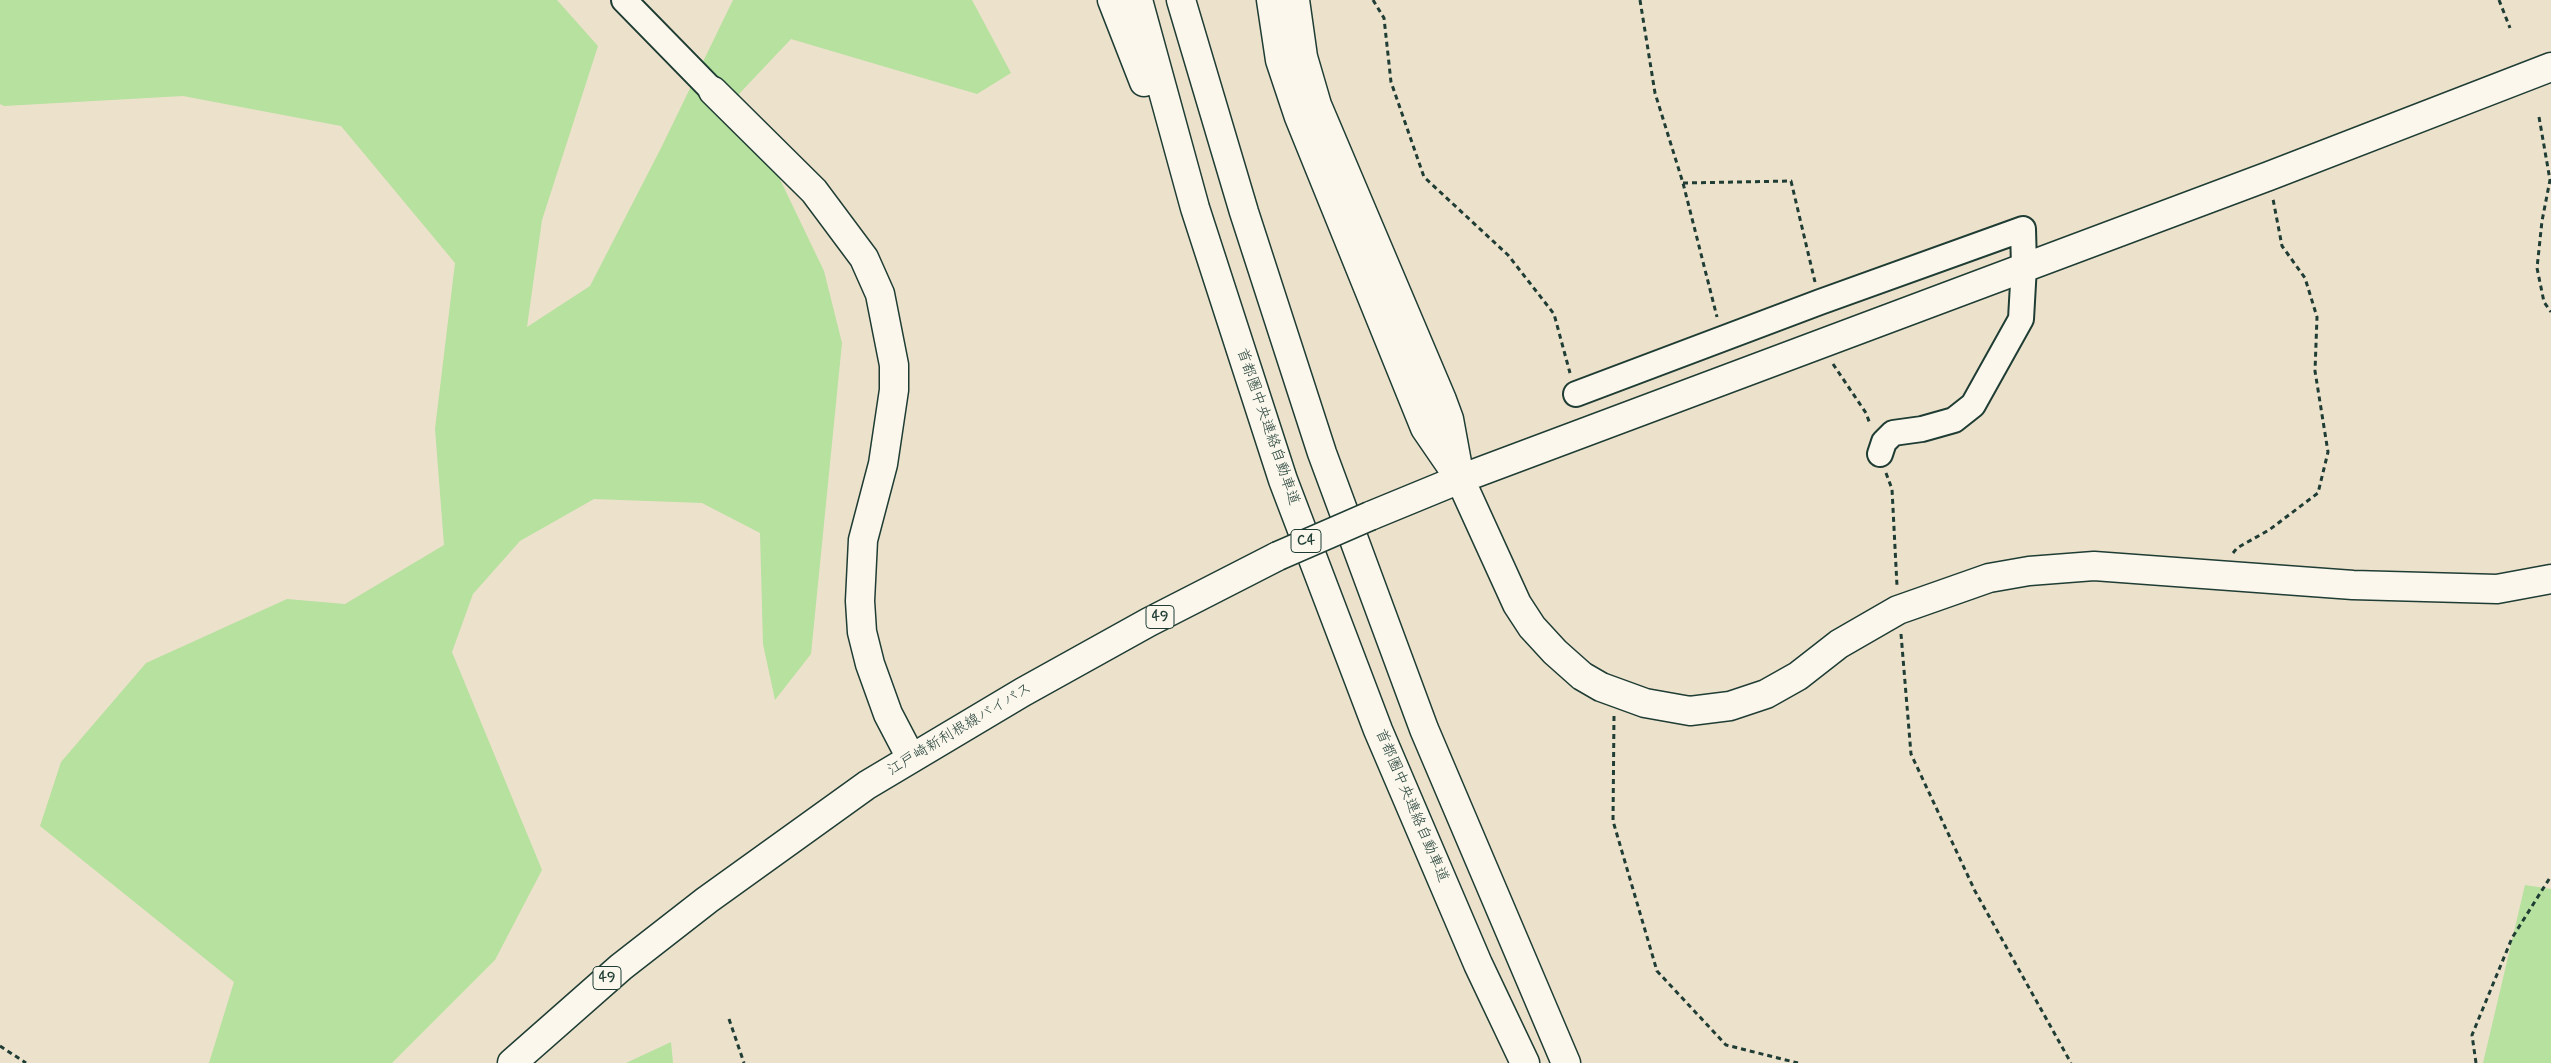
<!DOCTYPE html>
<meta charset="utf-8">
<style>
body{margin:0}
canvas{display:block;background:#ece1cb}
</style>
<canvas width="2551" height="1063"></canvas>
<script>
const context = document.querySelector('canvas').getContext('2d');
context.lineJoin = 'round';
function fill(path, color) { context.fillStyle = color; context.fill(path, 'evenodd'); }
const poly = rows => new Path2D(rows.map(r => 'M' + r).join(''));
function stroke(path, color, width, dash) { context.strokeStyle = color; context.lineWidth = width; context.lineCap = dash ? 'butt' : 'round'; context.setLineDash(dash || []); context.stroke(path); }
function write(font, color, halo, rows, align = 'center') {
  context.font = font + ' Mynerve,"Klee One",sans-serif'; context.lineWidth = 4; context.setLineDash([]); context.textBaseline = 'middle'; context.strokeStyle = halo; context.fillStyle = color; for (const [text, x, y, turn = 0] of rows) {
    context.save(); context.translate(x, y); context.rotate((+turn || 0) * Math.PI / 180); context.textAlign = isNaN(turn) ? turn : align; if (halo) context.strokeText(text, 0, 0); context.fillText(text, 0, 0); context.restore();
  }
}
fill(poly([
 [0,0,557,0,598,46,542,220,527,327,590,286,661,148,733,0,972,0,1011,73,977,94,791,39,739,94,824,271,842,343,811,654,775,700,763,644,760,533,702,503,594,499,520,541,473,594,452,652,542,870,495,960,392,1063,209,1063,234,982,40,826,61,762,146,663,287,599,345,604,444,545,435,429,455,263,341,126,183,96,4,106,0,104],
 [2525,885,2551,889,2551,1063,2483,1063],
 [671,1042,673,1063,626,1063]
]), '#b6e19f');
const street = poly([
 [624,0,713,91],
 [1576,394,1820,302,2023,229,2024,266,2021,319,1973,405,1954,420,1922,429,1893,433,1884,442,1880,454]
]);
const secondary = poly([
 [2551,67,2269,176,1460,479,1517,604,1532,627,1555,652,1582,676,1601,687,1645,703,1690,711,1730,706,1766,694,1798,676,1839,644,1898,610,1989,578,2029,571,2094,566,2353,585,2497,589,2551,579],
 [713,91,814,191,864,258,880,294,894,365,894,390,883,464,863,540,860,601,862,632,870,664,888,714,911,758]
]);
const primary = poly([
 [1370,516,1460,479],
 [512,1063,621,967,707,900,867,785,1023,692,1149,622,1278,556]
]);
const highway = poly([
 [1112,0,1144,82],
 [1138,0,1195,208,1283,480,1378,730,1478,964,1525,1063],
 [1181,0,1244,212,1322,453,1424,729,1566,1063],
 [1271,0,1280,60,1299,117,1425,428,1460,479],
 [1295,0,1303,57,1317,105,1442,400,1449,419,1458,468]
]);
stroke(street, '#1f3d34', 28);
stroke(secondary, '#1f3d34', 31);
stroke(primary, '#1f3d34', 31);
stroke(highway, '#1f3d34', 31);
stroke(poly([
 [1373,0,1384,18,1391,82,1424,177,1508,255,1554,314,1570,373],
 [1640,0,1655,93,1683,183,1717,317],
 [2499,0,2510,28],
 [2539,117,2550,180,2542,221,2537,268,2544,302,2551,312],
 [1683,183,1791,181,1815,282],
 [1833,364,1866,413,1870,424],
 [1886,473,1892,489,1897,586],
 [2233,553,2237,548,2269,530,2318,493,2328,452,2315,371,2317,317,2305,278,2282,246,2273,199],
 [1901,634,1911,754,1975,891,2071,1063],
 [1614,716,1613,821,1657,971,1726,1045,1798,1063],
 [729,1019,744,1063],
 [0,1046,26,1063],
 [2476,1063,2472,1035,2512,938,2551,876]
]), '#1f3d34', 3, [5, 4]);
stroke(street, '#fbf7ec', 24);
stroke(secondary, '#fbf7ec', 28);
stroke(primary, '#fbf7ec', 28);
stroke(highway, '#fbf7ec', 28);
const primaryBridge = poly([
 [1278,556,1370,516]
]);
stroke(primaryBridge, '#1f3d34', 31, []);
stroke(primaryBridge, '#fbf7ec', 28);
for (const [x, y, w] of [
 [1306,541,30],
 [1160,617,28],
 [607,978,28]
]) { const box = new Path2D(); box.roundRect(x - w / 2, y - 11.5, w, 23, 4); context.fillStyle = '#fbf7ec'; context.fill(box); stroke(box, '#1f3d34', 1); }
write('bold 14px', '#1f3d34', null, [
 ["C4",1306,541],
 ["49",1160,617],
 ["49",607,978]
]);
write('15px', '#1f3d34', '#fbf7ec', [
 ["首都圏中央連絡自動車道",1267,427,71],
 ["江戸崎新利根線バイパス",960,730,-31],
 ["首都圏中央連絡自動車道",1411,806,67]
]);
</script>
